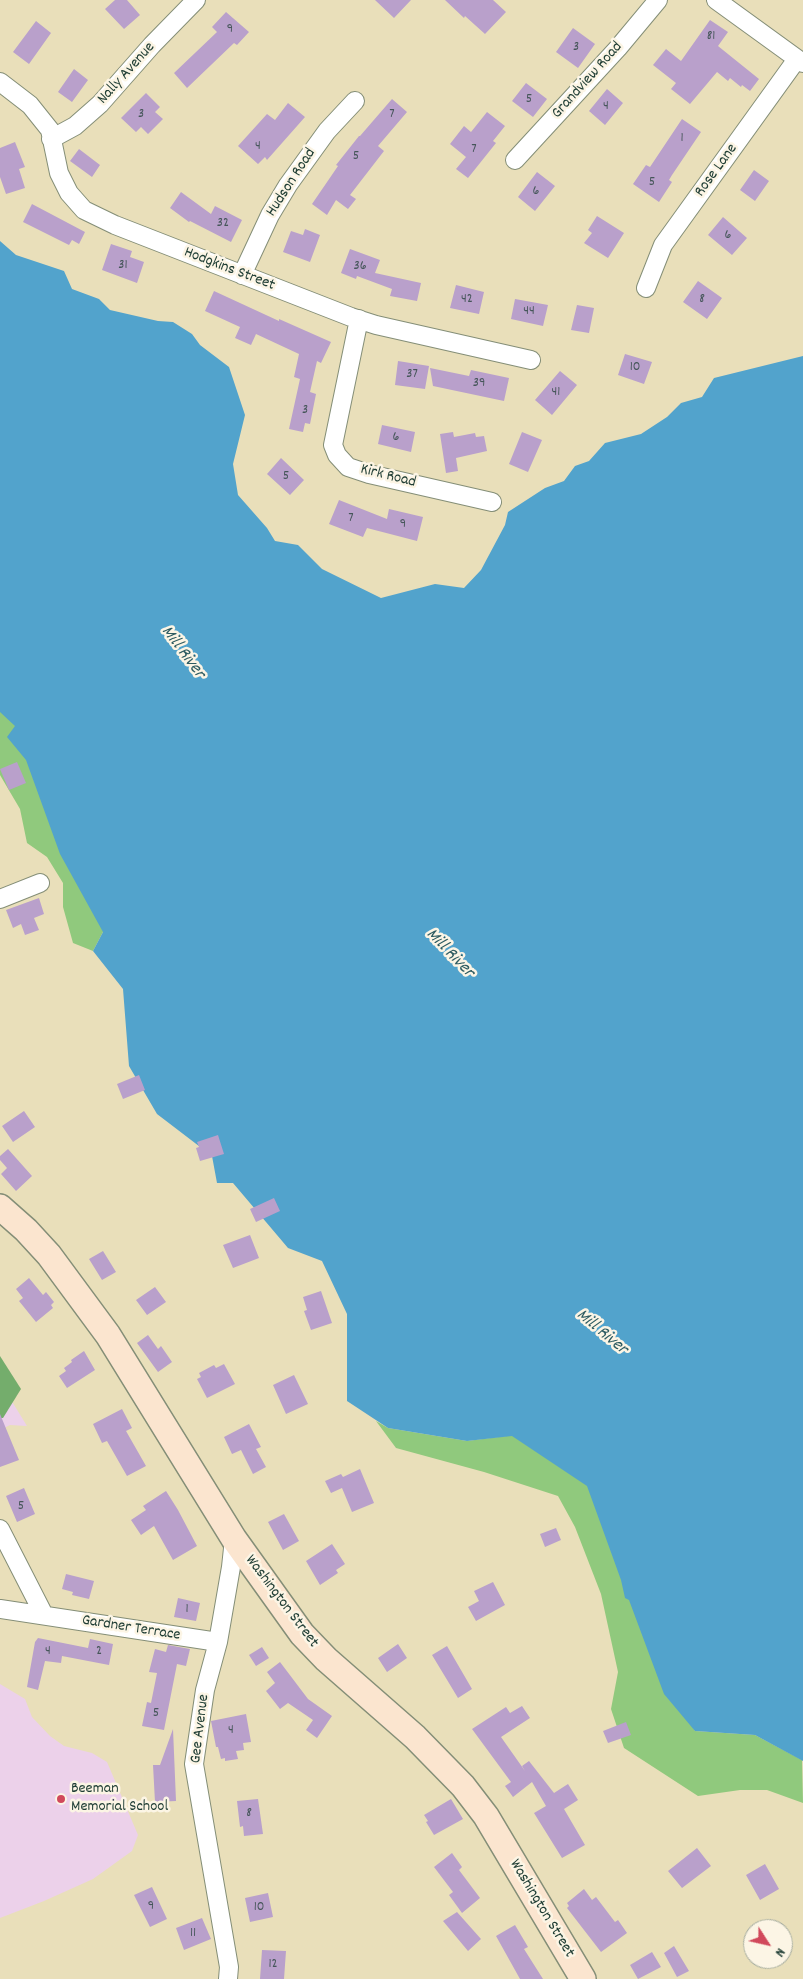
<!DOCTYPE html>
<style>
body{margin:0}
#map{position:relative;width:803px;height:1979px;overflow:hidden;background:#e9dfba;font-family:Dekko,sans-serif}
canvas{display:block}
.north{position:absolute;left:743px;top:1919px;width:50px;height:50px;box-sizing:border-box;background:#fcf5e5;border:1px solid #a4ab9e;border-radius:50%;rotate:125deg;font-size:14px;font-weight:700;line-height:20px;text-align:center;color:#1f3d34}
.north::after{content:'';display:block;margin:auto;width:18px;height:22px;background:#d1495b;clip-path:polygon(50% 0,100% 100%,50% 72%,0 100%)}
</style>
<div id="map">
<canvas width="803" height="1979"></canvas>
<div class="north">N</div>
</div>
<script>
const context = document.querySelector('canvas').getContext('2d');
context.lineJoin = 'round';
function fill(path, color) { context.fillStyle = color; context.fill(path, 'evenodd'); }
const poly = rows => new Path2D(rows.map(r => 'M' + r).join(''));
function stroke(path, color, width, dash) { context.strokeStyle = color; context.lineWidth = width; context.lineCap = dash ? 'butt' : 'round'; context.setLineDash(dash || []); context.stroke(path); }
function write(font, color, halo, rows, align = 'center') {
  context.font = font + ' Dekko,sans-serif'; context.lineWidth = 5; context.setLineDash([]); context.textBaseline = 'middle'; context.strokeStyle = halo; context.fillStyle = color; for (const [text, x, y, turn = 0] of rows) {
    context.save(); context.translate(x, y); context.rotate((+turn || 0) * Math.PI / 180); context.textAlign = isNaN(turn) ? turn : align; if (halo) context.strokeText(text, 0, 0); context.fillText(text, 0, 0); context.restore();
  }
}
fill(poly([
 [0,1382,27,1426,10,1425,0,1430],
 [0,1684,25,1699,32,1717,50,1736,64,1746,92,1753,107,1762,138,1835,132,1851,93,1879,44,1901,0,1918]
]), '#ecd1ea');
fill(poly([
 [0,706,20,724,104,930,93,951,73,943,63,907,63,883,47,857,27,843,20,809,0,775],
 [376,1421,388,1428,467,1441,522,1434,574,1452,695,1731,755,1735,802,1760,803,1803,767,1790,740,1790,698,1796,624,1748,611,1709,618,1672,601,1594,575,1527,558,1496,484,1472,396,1448]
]), '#90c97d');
fill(poly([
 [0,1356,21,1389,3,1418,0,1418]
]), '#74ad6c');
fill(poly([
 [0,241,16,255,64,271,72,289,99,299,110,310,158,321,173,322,192,334,200,345,229,367,245,415,233,464,238,495,267,528,275,541,298,545,322,569,381,598,435,584,464,588,481,570,505,525,508,512,545,488,564,481,575,466,589,461,605,443,641,434,667,417,681,403,702,397,714,378,803,356,803,1761,755,1735,695,1731,664,1694,629,1600,625,1598,621,1580,587,1486,512,1436,467,1441,388,1428,347,1401,347,1314,322,1261,288,1248,233,1183,217,1183,212,1156,157,1114,129,1066,123,989,93,951,103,932,60,854,26,760,7,737,15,726,0,712]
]), '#52a3cc');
fill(poly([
 [115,0,127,0,140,15,124,29,105,9],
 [375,0,411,0,394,18],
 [445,0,493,0,506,12,485,34,465,16,464,18],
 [226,12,249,32,237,45,234,43,187,88,174,73,217,32,212,27],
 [710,20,728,32,718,46,759,79,750,91,742,85,741,87,730,78,728,81,717,72,690,104,671,89,676,83,653,65,666,49,681,61],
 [36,21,51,33,29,64,13,52],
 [573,28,595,44,578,68,556,52],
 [74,69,88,80,72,102,58,92],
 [526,83,547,99,533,117,512,101],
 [607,89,623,103,605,125,589,111],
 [146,93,160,107,155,112,163,119,148,134,141,127,136,132,121,118],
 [392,99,407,112,378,146,384,151,350,195,356,199,348,209,336,200,327,215,312,204,338,166,336,165,359,136,360,136],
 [288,103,305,117,267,160,265,157,258,164,238,146,267,114,275,120],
 [487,112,505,126,493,141,496,143,468,178,456,169,466,157,450,144,464,126,471,132],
 [682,119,701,132,672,175,669,180,672,182,659,202,633,184,646,165,650,167],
 [15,142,25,167,19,169,25,188,6,194,0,177,0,148],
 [79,149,100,165,92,177,70,161],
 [754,170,769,181,755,201,740,190],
 [537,172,555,186,535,211,518,197],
 [181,192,211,214,215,206,242,220,231,242,190,221,189,222,170,208],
 [32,204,85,232,79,244,72,240,69,245,23,222],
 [597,216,624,233,608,258,584,243,592,233,588,230],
 [723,217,747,238,732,255,708,235],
 [305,229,320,235,310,262,283,252,291,231,303,235],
 [111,244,132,251,130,257,144,262,137,283,102,270],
 [350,249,380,260,375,273,421,283,417,301,390,296,392,289,357,276,356,279,341,273],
 [698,281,722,298,707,319,683,302],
 [456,285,484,292,479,314,450,308],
 [214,291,279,321,279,319,331,342,321,363,317,361,310,392,316,394,310,424,305,423,303,432,289,429,300,379,294,377,299,354,256,334,251,345,235,338,240,327,205,311],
 [515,299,548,305,543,326,511,319],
 [577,305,594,308,589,333,571,330],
 [625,354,652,362,644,384,618,375],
 [398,361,429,366,425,389,395,385],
 [430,368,469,376,471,370,509,378,504,401,433,386],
 [560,371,577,385,552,415,535,400],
 [382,425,415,432,411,452,378,444],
 [453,432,454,437,475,433,476,437,484,436,487,451,456,458,458,471,446,473,440,434],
 [522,432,542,440,528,472,509,464],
 [281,458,304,480,290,495,267,474],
 [339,500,387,519,389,509,423,517,417,541,367,528,363,537,329,524],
 [17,762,26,783,9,790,0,769],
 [39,898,44,914,34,918,39,930,25,935,21,924,13,928,6,910],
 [139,1075,145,1090,123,1099,117,1084],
 [24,1111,35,1127,13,1142,2,1126],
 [218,1135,224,1154,200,1161,196,1148,199,1147,197,1142],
 [8,1149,32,1176,16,1191,1,1174,7,1168,0,1160,0,1156],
 [274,1198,280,1211,256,1222,250,1209],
 [250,1235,259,1258,233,1268,223,1245],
 [103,1251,116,1272,102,1280,89,1259],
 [29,1278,43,1295,46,1292,54,1302,51,1305,53,1308,36,1322,19,1301,23,1298,16,1289],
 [155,1287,166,1302,147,1315,136,1300],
 [321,1291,332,1323,311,1330,304,1311,307,1310,303,1297],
 [148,1335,158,1349,161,1346,172,1362,158,1372,137,1343],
 [84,1351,95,1370,67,1388,59,1376,66,1371,64,1368,72,1362,71,1360],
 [224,1364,235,1384,207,1398,197,1379,201,1377,199,1373,214,1365,216,1368],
 [294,1375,308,1404,286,1414,273,1385],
 [122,1409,132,1428,126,1431,146,1466,127,1476,107,1441,102,1443,93,1424],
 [0,1414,19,1460,0,1467],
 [249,1424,261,1447,256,1449,266,1467,253,1474,241,1450,232,1454,224,1437],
 [360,1469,374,1503,352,1512,342,1488,331,1493,325,1481,341,1474,343,1477],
 [24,1488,35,1514,17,1522,6,1496],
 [166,1491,178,1510,197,1546,173,1560,154,1526,141,1535,131,1520,146,1510,143,1506],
 [284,1514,299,1541,283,1550,268,1522],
 [556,1528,561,1540,545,1547,540,1534],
 [332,1544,345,1564,336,1570,338,1573,320,1585,306,1561],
 [66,1574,94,1581,89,1599,72,1595,73,1592,62,1589],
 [493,1582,505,1605,476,1621,468,1607,479,1601,474,1591],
 [178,1598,200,1603,196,1621,174,1617],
 [38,1638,88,1648,90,1639,113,1644,109,1665,62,1656,61,1663,45,1661,38,1690,27,1687,35,1642],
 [398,1644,407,1658,387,1672,378,1658],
 [168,1645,190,1649,186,1666,177,1664,164,1730,142,1726,147,1702,151,1703,157,1673,149,1672,155,1649,166,1652],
 [447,1646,472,1689,458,1698,432,1655],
 [262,1647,269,1658,256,1666,249,1655],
 [280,1662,308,1699,332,1716,317,1738,306,1730,313,1720,288,1703,280,1709,266,1691,275,1683,267,1672],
 [522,1706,530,1718,501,1737,525,1771,522,1766,529,1761,554,1793,568,1784,578,1800,564,1809,585,1845,562,1858,534,1813,546,1806,532,1782,513,1797,505,1786,511,1782,472,1729,506,1707,510,1713],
 [246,1714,251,1742,243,1743,244,1750,236,1751,238,1759,225,1761,225,1758,221,1759,218,1747,216,1747,211,1721],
 [626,1722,631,1735,608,1743,603,1731],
 [173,1729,176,1801,155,1802,153,1765,160,1765],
 [258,1799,263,1834,244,1836,243,1826,240,1827,237,1801],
 [451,1799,463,1819,434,1835,426,1822,428,1821,424,1815],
 [697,1848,711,1866,682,1888,668,1871],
 [452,1853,462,1867,459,1870,480,1898,462,1913,449,1895,453,1892,434,1867],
 [765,1864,779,1889,760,1900,746,1875],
 [152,1887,167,1919,150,1927,134,1895],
 [584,1889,592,1900,596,1897,615,1922,618,1920,627,1933,601,1952,567,1908,569,1906,567,1903],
 [268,1893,273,1917,250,1922,245,1898],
 [457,1912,481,1939,468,1951,443,1921],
 [202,1918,211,1939,184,1950,176,1928],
 [515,1925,528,1947,524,1949,543,1979,520,1979,496,1936],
 [674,1946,689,1971,677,1977,664,1953],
 [262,1950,286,1951,284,1979,260,1979],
 [652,1952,661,1967,638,1979,630,1965]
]), '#b9a0cb');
const minor = poly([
 [716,0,803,63],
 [0,82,30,105,50,130,59,173,69,193,84,210,115,225,351,317,376,325,531,360],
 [51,139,75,126,100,104,152,45,196,0],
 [515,160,618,48,658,0],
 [242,275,270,215,288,185,327,131,355,101],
 [646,288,663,245,797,59],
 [359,319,333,445,337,455,348,467,369,474,492,502],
 [0,899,40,883],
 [0,1529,44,1615],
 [0,1609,218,1642],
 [228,1979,229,1967,194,1764,205,1690,218,1642,231,1567,234,1539]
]);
const secondary = poly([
 [0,1207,26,1230,49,1255,108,1335,234,1539,302,1634,326,1659,415,1737,463,1786,486,1816,583,1979]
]);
stroke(minor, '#848e77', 20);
stroke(secondary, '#848e77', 28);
stroke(minor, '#fff', 18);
stroke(secondary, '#fbe5cf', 25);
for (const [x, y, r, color] of [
 [61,1799,5,"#d1495b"]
]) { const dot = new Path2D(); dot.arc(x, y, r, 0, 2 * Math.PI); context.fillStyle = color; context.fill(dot); stroke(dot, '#fcf5e5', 2); }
write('14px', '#46565a', null, [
 ["9",230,30],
 ["81",711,37],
 ["3",576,48],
 ["5",529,100],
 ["4",606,107],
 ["3",141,115],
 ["7",392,115],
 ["1",682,139],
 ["4",258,147],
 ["7",474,150],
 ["5",356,157],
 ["5",652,183],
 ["6",536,192],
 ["32",223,224],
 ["6",728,236],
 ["31",123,266],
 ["36",360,267],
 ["42",467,300],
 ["8",702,300],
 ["44",529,312],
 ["10",635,368],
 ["37",412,375],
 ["39",479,384],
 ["41",556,393],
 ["3",305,411],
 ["6",396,438],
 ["5",286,477],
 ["7",351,519],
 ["9",403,525],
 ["5",21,1507],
 ["1",187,1610],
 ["4",48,1652],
 ["2",99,1652],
 ["5",156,1714],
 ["4",231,1731],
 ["8",249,1814],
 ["9",151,1907],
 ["10",259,1908],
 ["11",193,1934],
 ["12",273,1965]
]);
write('16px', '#1f3d34', '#fcf5e5', [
 ["Nally Avenue",127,74,-48],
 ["Grandview Road",588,81,-48],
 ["Rose Lane",717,171,-54],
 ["Hudson Road",292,183,-57],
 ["Hodgkins Street",229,270,21],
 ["Kirk Road",388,477,14],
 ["Washington Street",281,1602,53],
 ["Gardner Terrace",131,1629,9],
 ["Gee Avenue",201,1729,-83],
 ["Washington Street",541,1909,59]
]);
write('16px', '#1f3d34', '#fcf5e5', [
 ["Beeman",71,1790],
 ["Memorial School",71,1808]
], 'left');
write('italic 18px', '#2e5c62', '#fcf5e5', [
 ["Mill River",182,653,53],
 ["Mill River",449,954,46],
 ["Mill River",601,1333,40]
]);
</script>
